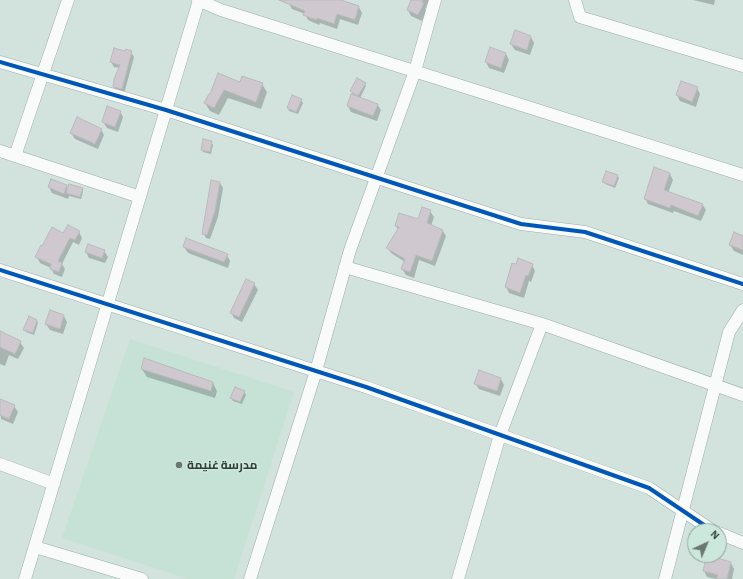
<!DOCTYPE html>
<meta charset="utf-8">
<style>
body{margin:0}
#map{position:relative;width:743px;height:579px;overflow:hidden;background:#d2e2dc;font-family:"Alegreya Sans",sans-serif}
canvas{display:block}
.north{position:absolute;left:687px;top:523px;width:40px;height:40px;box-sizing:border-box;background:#cce8dd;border:1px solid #8fa49c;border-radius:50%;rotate:44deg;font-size:11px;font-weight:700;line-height:16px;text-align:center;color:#333e3a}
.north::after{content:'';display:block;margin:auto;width:14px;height:18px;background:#6b7773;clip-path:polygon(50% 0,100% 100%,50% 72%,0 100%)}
</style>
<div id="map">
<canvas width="743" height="579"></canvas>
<div class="north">N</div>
</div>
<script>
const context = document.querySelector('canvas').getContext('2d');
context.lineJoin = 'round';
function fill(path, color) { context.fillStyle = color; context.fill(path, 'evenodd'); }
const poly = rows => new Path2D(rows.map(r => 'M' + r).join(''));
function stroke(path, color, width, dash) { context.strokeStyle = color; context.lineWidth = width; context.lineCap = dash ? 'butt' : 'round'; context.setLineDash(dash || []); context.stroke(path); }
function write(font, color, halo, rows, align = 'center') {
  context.font = font + ' "Alegreya Sans",Cairo,sans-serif'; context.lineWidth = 3; context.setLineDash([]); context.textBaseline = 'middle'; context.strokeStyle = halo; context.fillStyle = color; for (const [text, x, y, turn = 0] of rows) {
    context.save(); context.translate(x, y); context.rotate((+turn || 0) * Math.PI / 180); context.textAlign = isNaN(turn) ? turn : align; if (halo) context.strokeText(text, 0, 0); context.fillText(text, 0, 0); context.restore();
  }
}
fill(poly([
 [130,339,294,392,234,579,189,579,62,538]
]), '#c6e2d7');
fill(poly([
 [291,0,338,0,359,7,362,13,358,25,340,19,337,29,320,23,319,25,308,20,305,14,292,9,289,4],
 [412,0,429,0,425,9,426,10,422,21,411,16,408,10],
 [693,0,715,0,714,5],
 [531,37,534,43,530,55,515,50,511,44],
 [131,52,134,57,124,94,117,91,114,87,120,68,114,67,111,62],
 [506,54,509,60,504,73,489,68,486,62],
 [218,75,241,83,262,84,267,92,261,109,228,98,219,115,210,111,205,103,211,96],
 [365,84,366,86,360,98,377,104,381,110,377,121,351,112,348,106,354,96,351,91],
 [697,88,700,94,696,107,680,101,677,95],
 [301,100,303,103,298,114,289,111,288,108],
 [120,111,123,117,118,132,107,128,103,122],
 [101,129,104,135,98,149,75,139,71,133],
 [211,142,213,145,211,154,203,152,202,150],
 [670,174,673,180,668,193,702,204,706,210,701,221,674,211,673,213,648,204,645,198],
 [617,175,619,178,615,188,605,184,603,182],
 [51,180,67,186,68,189,82,189,83,192,81,199,69,196,68,199,52,193,49,187],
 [220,183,223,188,218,217,210,239,206,238,203,233],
 [430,211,434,217,431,226,443,231,446,236,435,266,419,260,414,278,406,275,402,269,405,262,391,253,388,248,398,230,396,226,419,220],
 [79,232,82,238,79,245,73,242,62,264,65,269,62,277,54,274,51,268,40,263,37,257,64,235],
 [743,237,743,255,734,251,730,245],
 [184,247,227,255,230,261,228,268,188,253],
 [104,251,108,257,105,263,89,258,86,252],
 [513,264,532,265,535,271,531,282,529,281,524,298,509,293,506,287],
 [254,284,258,290,242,322,234,318,231,312],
 [64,316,67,322,63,334,50,330,46,324],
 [37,321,38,323,34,335,26,332,24,330],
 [0,332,20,342,24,348,18,359,9,355,5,366,0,364],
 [142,369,213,383,217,391,215,398,147,377],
 [501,379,504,385,500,396,479,389,475,383],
 [244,392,246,395,242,404,233,401,231,398],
 [14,406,18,412,13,424,1,419,0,407],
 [731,563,734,569,732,579,716,579,707,577,704,571]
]), '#0003');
const building = poly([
 [279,0,341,0,359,6,355,20,337,14,334,24,317,18,316,20,303,15,305,11,279,0],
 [411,0,423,0,422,3,424,3,418,15,407,10,411,0],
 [515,30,531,36,527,50,510,44,515,30],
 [490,47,506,53,501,68,485,62,490,47],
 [114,48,125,51,126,49,132,51,122,89,113,87,114,79,120,65,110,62,114,48],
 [218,73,240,82,242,76,263,83,256,102,224,90,214,108,204,103,209,94,210,94,218,73],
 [357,78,366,83,358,96,350,91,357,78],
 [681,81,698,87,692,102,676,95,681,81],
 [351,94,378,104,373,116,347,106,351,94],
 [292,95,302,99,296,112,287,108,292,95],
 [107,106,121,111,115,127,102,122,107,106],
 [77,117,102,129,95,144,70,133,77,117],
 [203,139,212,141,210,152,201,150,203,139],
 [654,167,670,173,664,190,703,204,698,216,671,205,670,208,644,199,654,167],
 [606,171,618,175,614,186,602,182,606,171],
 [51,179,67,185,64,194,48,187,51,179],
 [211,180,220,182,215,211,207,235,202,234,211,180],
 [69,184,83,188,80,197,66,193,69,184],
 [422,207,431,210,427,223,443,230,432,261,416,255,410,272,401,269,405,259,386,248,399,227,395,226,399,213,418,219,422,207],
 [68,225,80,231,75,240,70,238,58,261,62,263,59,272,50,269,51,264,35,257,41,245,42,246,52,227,63,233,68,225],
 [734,232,743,236,743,250,729,245,734,232],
 [186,238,228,254,224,262,183,247,186,238],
 [88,244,105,250,102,258,85,252,88,244],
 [518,258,533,264,528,276,526,275,520,293,505,287,512,263,516,264,518,258],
 [246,279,255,283,239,317,230,313,246,279],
 [50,310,64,315,60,329,45,324,50,310],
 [29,316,37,320,33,333,23,330,29,316],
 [0,331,21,341,15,354,0,347,0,331],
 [144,358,213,382,211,391,141,369,144,358],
 [479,370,501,378,497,391,474,384,479,370],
 [235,387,245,391,240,402,230,398,235,387],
 [0,399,15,405,9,419,0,415,0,399],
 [707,555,731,562,727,579,716,579,718,575,703,571,707,555]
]);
fill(building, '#cfc8cf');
stroke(building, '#b8bbbb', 1);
const minor = poly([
 [198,0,221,10,743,175],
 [575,0,580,17,743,66],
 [0,62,166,110,521,224,585,232,743,284],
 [0,151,140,197],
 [15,156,68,0],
 [345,267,542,324,743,395],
 [0,270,366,387,649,488,713,531],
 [0,464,54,484],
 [719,533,743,543],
 [35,547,142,579],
 [25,579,199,0],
 [250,579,316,371,350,250,415,71,435,0],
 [458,579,500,435,542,324],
 [665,579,729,332,743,310]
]);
stroke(minor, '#9faca7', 13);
stroke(minor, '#f8fbfa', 12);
stroke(poly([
 [0,62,166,110,521,224,585,232,743,284],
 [0,270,366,387,649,488,713,531]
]), '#0057b8', 4);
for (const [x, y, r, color] of [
 [179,465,4,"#6b7773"]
]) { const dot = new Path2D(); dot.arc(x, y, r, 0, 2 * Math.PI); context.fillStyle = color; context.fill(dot); stroke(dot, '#cce8dd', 1.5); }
write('bold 12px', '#333e3a', '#cce8dd', [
 ["مدرسة غنيمة",187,465]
], 'left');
</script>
